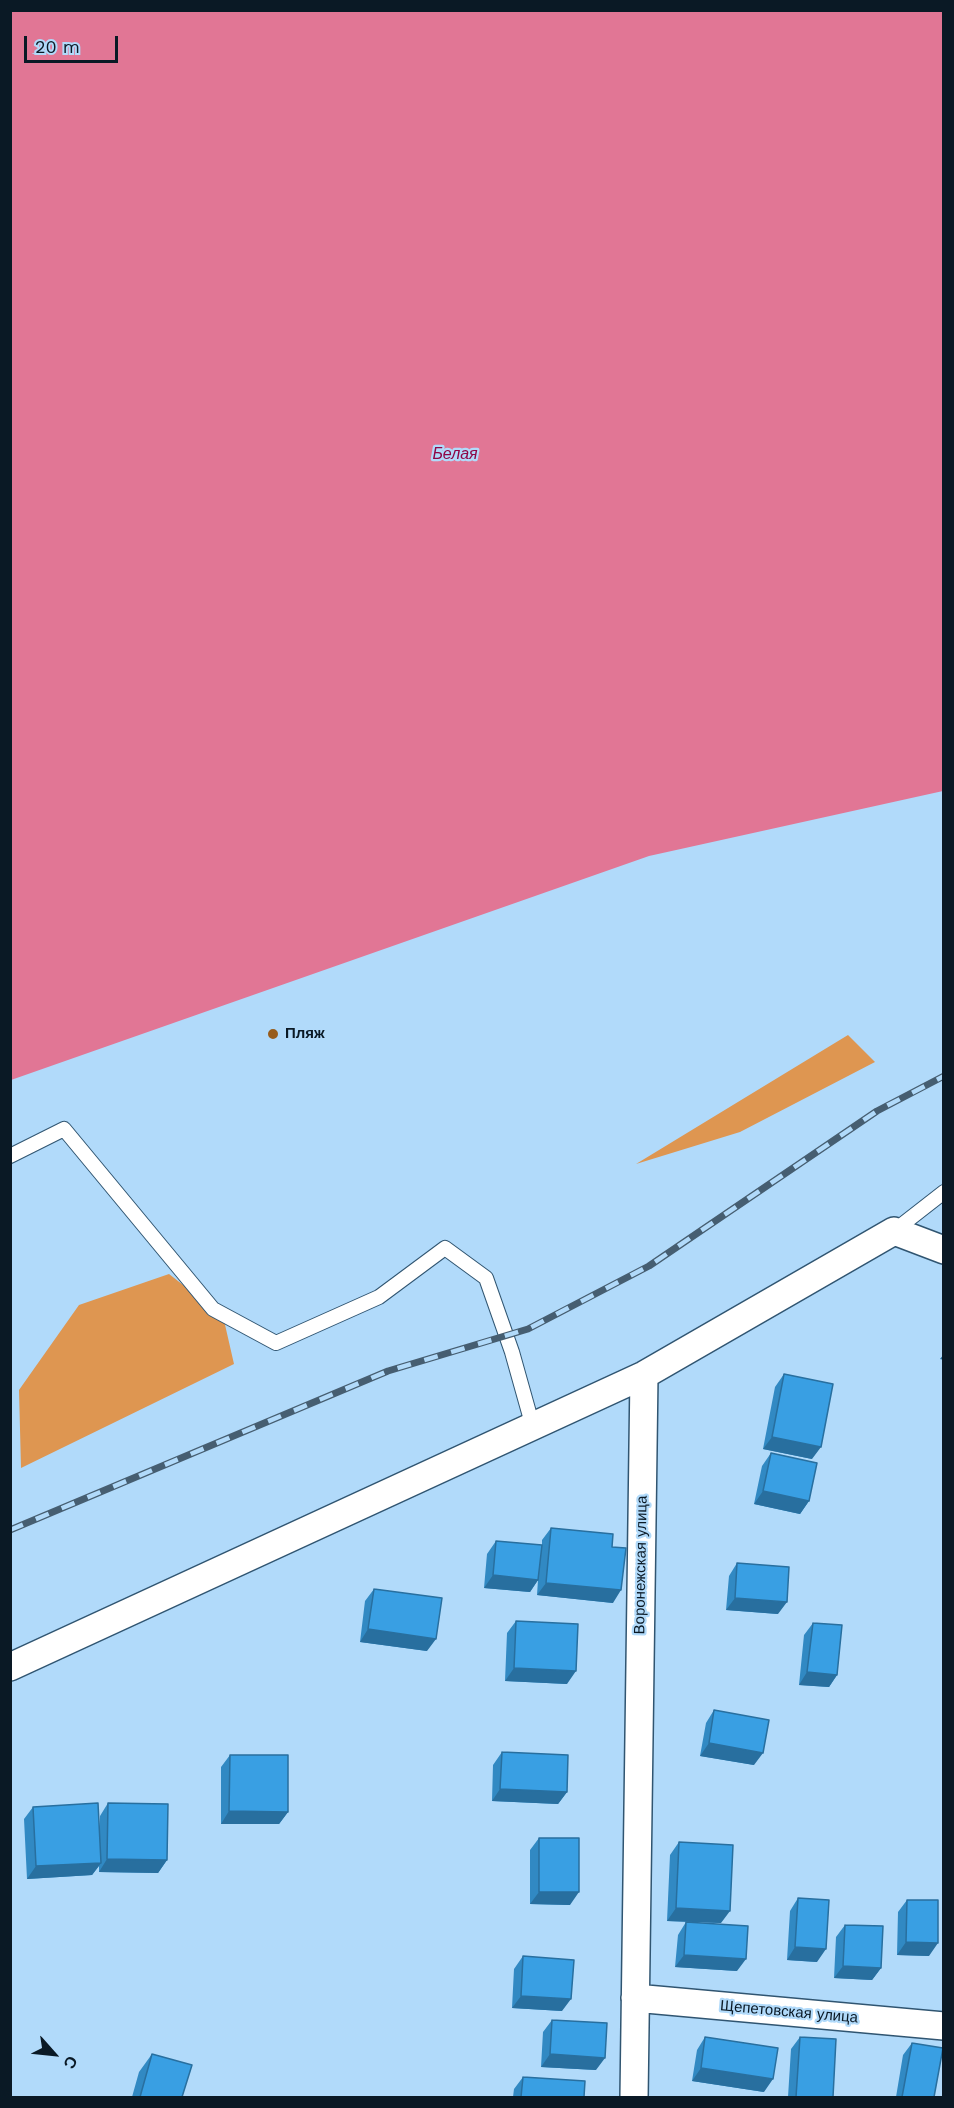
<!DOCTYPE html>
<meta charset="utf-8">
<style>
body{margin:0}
#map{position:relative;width:954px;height:2108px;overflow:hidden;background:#b1dafa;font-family:"Work Sans",sans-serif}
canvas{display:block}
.frame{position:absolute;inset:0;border:12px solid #0a1925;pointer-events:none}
.north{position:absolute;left:24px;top:2024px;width:60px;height:60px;-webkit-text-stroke:4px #b1dafa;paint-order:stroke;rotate:117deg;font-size:16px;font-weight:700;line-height:24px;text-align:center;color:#0a1925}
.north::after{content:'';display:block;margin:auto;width:21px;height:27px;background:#0a1925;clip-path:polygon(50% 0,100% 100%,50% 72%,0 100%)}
.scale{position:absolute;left:24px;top:36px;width:94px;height:27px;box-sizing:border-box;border:3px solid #0a1925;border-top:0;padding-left:8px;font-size:18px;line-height:21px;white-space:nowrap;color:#0a1925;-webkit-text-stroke:4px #b1dafa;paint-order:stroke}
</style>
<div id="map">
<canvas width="954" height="2108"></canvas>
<div class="frame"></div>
<div class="north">С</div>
<div class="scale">20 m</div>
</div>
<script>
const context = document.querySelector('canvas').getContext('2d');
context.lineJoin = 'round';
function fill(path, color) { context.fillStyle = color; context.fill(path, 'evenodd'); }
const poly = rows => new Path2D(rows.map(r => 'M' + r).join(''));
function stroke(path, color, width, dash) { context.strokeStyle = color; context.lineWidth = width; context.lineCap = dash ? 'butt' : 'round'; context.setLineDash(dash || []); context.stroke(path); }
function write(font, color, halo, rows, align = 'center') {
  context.font = font + ' "Work Sans",sans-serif'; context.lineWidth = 4.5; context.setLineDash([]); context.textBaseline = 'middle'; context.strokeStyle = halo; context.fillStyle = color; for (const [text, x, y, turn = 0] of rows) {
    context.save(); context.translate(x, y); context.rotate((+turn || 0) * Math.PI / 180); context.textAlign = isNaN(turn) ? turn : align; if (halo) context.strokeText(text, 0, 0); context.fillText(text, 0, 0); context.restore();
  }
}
fill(poly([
 [848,1035,875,1062,740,1132,636,1164],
 [169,1274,223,1316,234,1364,21,1468,19,1390,79,1305]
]), '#de9651');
fill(poly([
 [10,11,943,11,943,791,649,856,11,1080]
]), '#e17695');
const service = poly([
 [10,1156,64,1129,213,1309,276,1343,379,1297,445,1248,486,1278,512,1352,533,1427],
 [894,1231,944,1192]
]);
const minor = poly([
 [10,1667,644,1375,894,1231,944,1250],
 [635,1998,944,2026],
 [634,2098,644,1375]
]);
stroke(service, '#305571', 16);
stroke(minor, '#305571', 30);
stroke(service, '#fff', 14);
stroke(minor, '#fff', 27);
const rail = poly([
 [10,1530,388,1371,528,1329,649,1266,877,1111,944,1076]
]);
stroke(rail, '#465e71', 7);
stroke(rail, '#b1dafa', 4.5, [14]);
fill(poly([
 [784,1374,812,1459,763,1449,775,1387],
 [771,1453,809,1501,800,1514,754,1504,762,1466],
 [551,1528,612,1547,613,1603,537,1595,538,1580,530,1592,484,1588,487,1554,496,1541,542,1545,542,1540],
 [737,1563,778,1614,726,1610,729,1576],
 [374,1589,427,1651,360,1642,365,1601],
 [516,1621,567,1684,505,1681,507,1633],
 [813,1623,837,1675,829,1687,799,1685,804,1635],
 [714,1710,754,1765,700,1756,706,1723],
 [502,1752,567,1792,558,1804,492,1801,493,1765],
 [230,1755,288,1812,279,1824,221,1824,221,1767],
 [108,1803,167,1860,158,1873,99,1872,99,1866,92,1875,27,1879,24,1819,33,1807,99,1833,100,1816],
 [539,1838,570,1905,530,1904,530,1850],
 [679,1842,721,1923,667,1921,670,1855],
 [798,1898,817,1962,787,1960,790,1911],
 [907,1900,929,1956,897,1955,898,1912],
 [686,1922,737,1971,675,1967,678,1935],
 [845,1925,881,1968,872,1980,834,1978,836,1937],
 [523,1956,562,2011,512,2008,514,1969],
 [552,2020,596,2070,541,2067,543,2032],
 [705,2037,764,2092,692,2081,697,2050],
 [800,2037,833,2097,788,2097,791,2049],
 [912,2043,934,2097,896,2097,903,2055],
 [152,2054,182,2097,132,2097,139,2072],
 [523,2077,584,2097,513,2097,514,2089]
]), '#3189c3');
fill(poly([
 [944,1354,944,1360,940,1359],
 [772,1437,821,1447,812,1459,763,1449],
 [763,1491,809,1501,800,1514,754,1504],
 [493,1575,538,1580,530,1592,484,1588],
 [546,1583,621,1590,613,1603,537,1595],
 [735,1598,787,1602,778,1614,726,1610],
 [368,1629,436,1639,427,1651,360,1642],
 [514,1668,576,1671,567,1684,505,1681],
 [807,1672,837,1675,829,1687,799,1685],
 [709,1743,763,1753,754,1765,700,1756],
 [500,1789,567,1792,558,1804,492,1801],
 [229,1811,288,1812,279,1824,221,1824],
 [107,1859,167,1860,158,1873,99,1872],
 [101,1863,92,1875,27,1879,36,1866],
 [539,1892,579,1892,570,1905,530,1904],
 [676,1908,730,1911,721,1923,667,1921],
 [906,1942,938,1943,929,1956,897,1955],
 [795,1947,826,1949,817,1962,787,1960],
 [684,1955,746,1959,737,1971,675,1967],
 [843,1966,881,1968,872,1980,834,1978],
 [521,1996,571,1999,562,2011,512,2008],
 [550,2054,605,2058,596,2070,541,2067],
 [701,2068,773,2079,764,2092,692,2081]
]), '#286f9f');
const building = poly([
 [784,1374,833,1384,821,1447,772,1437,784,1374],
 [771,1453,817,1463,809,1501,763,1491,771,1453],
 [551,1528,613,1534,612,1547,626,1548,621,1590,546,1583,551,1528],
 [496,1541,542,1545,538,1580,493,1575,496,1541],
 [737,1563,789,1567,787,1602,735,1598,737,1563],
 [374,1589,442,1598,436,1639,368,1629,374,1589],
 [516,1621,578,1624,576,1671,514,1668,516,1621],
 [813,1623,842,1625,837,1675,807,1672,813,1623],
 [714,1710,769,1720,763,1753,709,1743,714,1710],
 [502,1752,568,1755,567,1792,500,1789,502,1752],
 [230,1755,288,1755,288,1812,229,1811,230,1755],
 [98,1803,101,1863,36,1866,33,1807,98,1803],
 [108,1803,168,1804,167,1860,107,1859,108,1803],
 [539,1838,579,1838,579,1892,539,1892,539,1838],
 [679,1842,733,1845,730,1911,676,1908,679,1842],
 [798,1898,829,1900,826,1949,795,1947,798,1898],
 [907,1900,938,1900,938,1943,906,1942,907,1900],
 [686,1922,748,1926,746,1959,684,1955,686,1922],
 [845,1925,883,1926,881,1968,843,1966,845,1925],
 [523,1956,574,1960,571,1999,521,1996,523,1956],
 [552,2020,607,2023,605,2058,550,2054,552,2020],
 [705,2037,778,2048,773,2079,701,2068,705,2037],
 [800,2037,836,2039,833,2097,796,2097,800,2037],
 [912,2043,943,2048,934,2097,902,2097,912,2043],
 [152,2054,192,2065,182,2097,140,2097,152,2054],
 [523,2077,585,2081,584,2097,521,2097,523,2077]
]);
fill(building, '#399fe3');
stroke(building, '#286f9f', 1.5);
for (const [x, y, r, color] of [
 [273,1034,6,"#975c1c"]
]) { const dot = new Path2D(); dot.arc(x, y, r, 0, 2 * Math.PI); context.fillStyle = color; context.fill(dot); stroke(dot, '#b1dafa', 2); }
write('bold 15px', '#0a1925', '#b1dafa', [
 ["Пляж",285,1034]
], 'left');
write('15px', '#0a1925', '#b1dafa', [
 ["Воронежская улица",641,1565,-89],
 ["Щепетовская улица",789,2012,5]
]);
write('italic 16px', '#8f0646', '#b1dafa', [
 ["Белая",455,454]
]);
</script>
